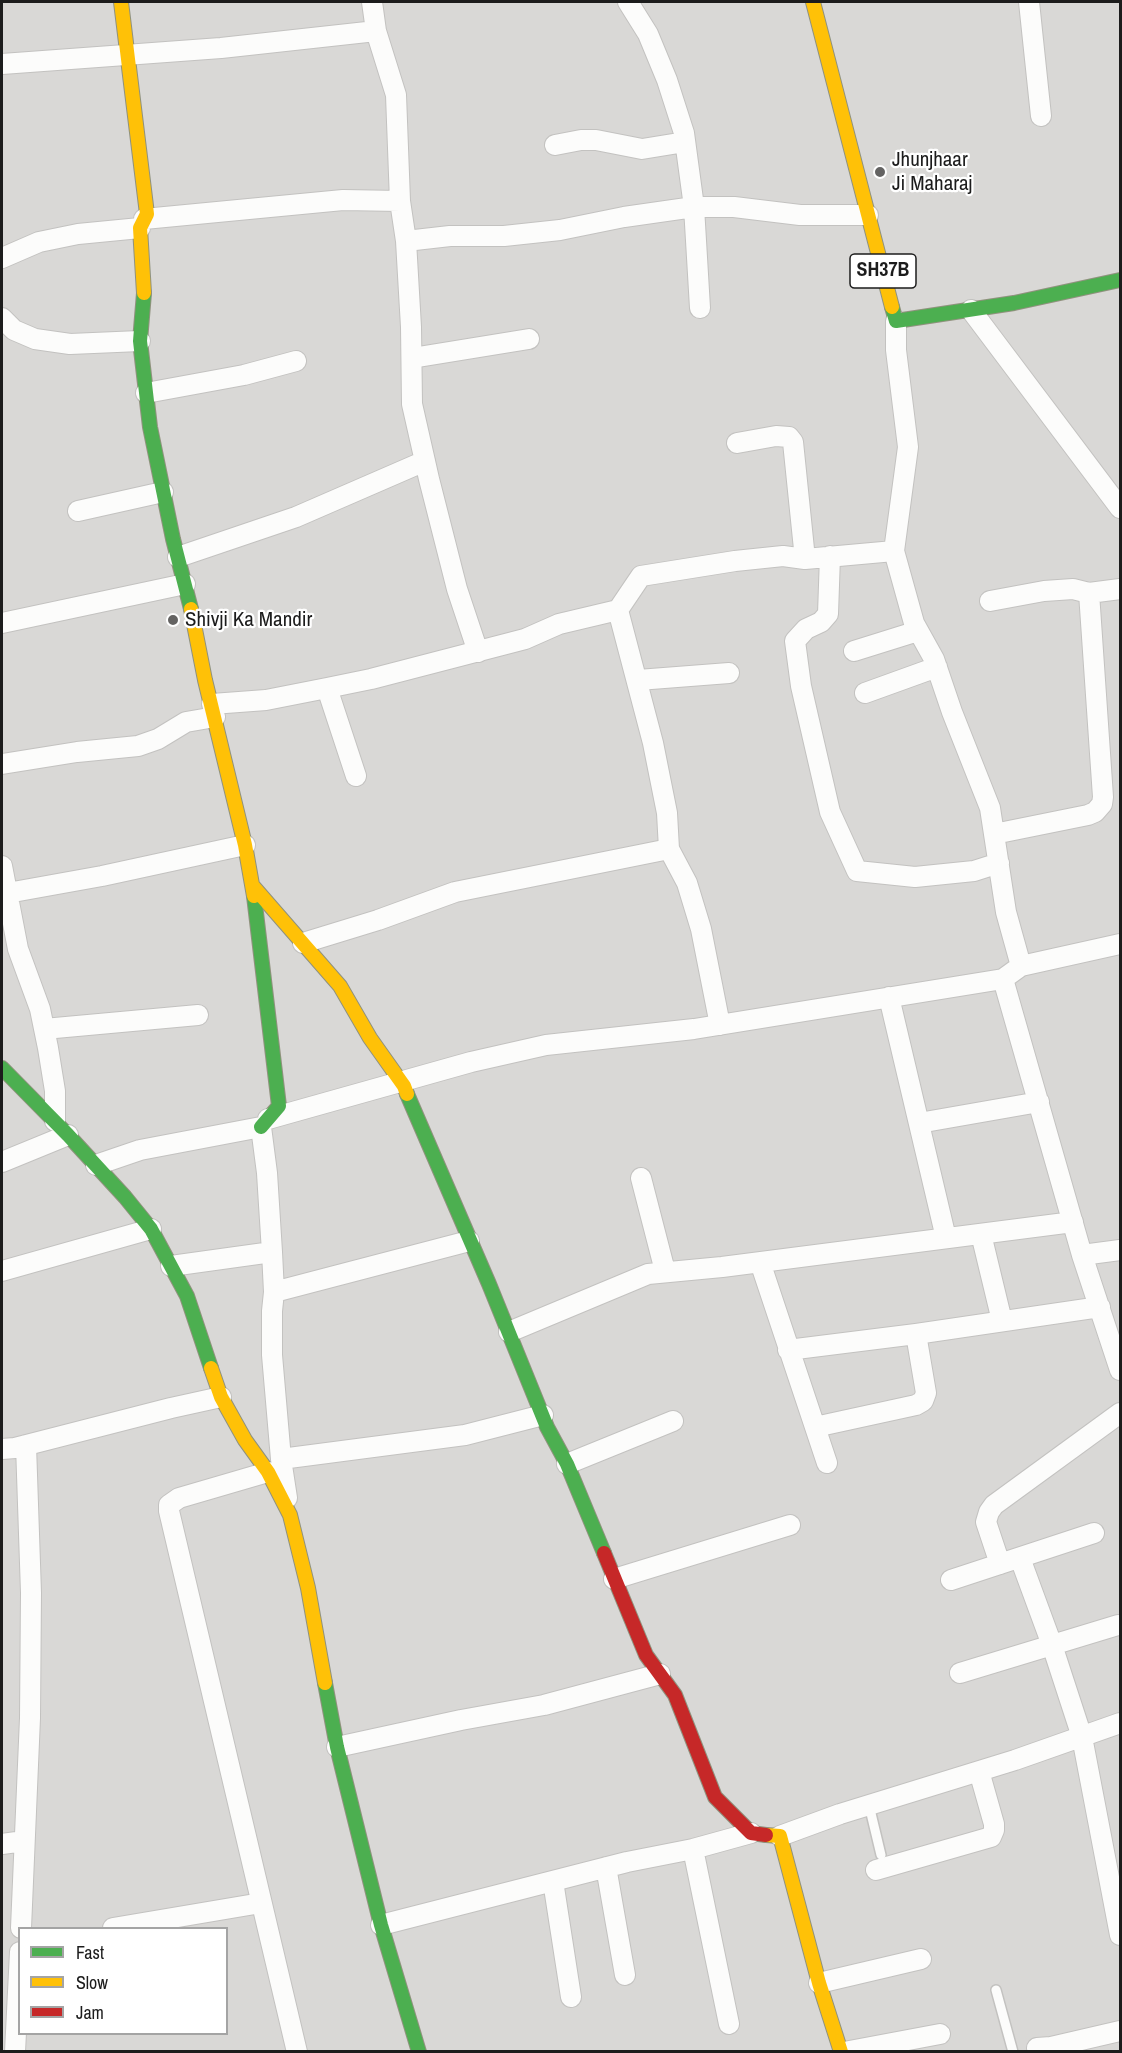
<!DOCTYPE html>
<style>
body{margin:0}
#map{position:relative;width:1122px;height:2053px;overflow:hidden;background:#eae8e4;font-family:"Archivo Narrow",sans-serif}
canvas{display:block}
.frame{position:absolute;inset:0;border:3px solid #1c1c1c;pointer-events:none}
.legend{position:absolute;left:18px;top:1927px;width:210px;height:108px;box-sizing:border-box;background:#fff;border:2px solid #a4a4a4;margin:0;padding:8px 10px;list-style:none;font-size:18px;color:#1c1c1c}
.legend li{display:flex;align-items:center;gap:12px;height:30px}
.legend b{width:30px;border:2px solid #a4a4a4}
</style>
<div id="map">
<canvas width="1122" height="2053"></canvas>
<div class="frame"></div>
<ul class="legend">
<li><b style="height:8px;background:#4caf50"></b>Fast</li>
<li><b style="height:8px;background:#ffc107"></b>Slow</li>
<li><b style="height:8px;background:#c62828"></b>Jam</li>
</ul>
</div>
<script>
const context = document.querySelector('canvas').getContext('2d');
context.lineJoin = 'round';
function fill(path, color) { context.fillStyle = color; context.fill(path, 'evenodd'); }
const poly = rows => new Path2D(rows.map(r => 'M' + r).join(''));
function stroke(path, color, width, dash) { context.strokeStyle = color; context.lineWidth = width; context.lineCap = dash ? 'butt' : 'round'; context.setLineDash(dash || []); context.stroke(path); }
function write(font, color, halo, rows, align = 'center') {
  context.font = font + ' "Archivo Narrow",sans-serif'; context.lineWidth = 4.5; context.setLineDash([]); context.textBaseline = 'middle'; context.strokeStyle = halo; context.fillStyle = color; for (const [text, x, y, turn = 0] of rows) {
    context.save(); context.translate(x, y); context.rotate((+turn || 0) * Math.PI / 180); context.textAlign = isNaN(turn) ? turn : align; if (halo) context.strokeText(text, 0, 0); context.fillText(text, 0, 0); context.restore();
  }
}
fill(poly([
 [2,2,1120,2,1120,2051,2,2052],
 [20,1928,226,1928,226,2034,20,2034]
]), '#d9d8d6');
const lane = poly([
 [869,1805,881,1855],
 [996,1990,1013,2052]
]);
const street = poly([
 [372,2,376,31,396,95,400,201,406,241,411,327,412,404,429,479,457,589,478,652],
 [628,2,648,34,667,80,684,133,694,207,700,308],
 [1029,2,1041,116],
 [2,64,221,48,376,31],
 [555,145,581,140,596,140,642,149,685,142],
 [144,219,343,200,400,201],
 [406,241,450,236,504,236,560,230,624,217,694,207,734,207,800,215,868,215],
 [2,258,39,242,78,234,140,228],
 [971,310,1120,508],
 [2,318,14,330,35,339,70,344,140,341],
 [896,321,896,350,908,447,894,551,914,623,934,659,952,712,990,808,1006,912,1021,966],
 [412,358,529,339],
 [146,393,244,375,296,361],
 [737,443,776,436,789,437,793,442,805,559],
 [78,511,163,492],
 [830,556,828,614,821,622,806,629,795,641,801,686,830,812,857,871,915,877,974,871,999,863],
 [178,557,296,517,425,461],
 [990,601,1044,591,1073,589,1089,593,1120,589],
 [618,610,653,743,667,813,669,849,687,883,701,929,720,1025],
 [2,623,185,584],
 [854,651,918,631],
 [638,680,729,673],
 [327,688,356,776],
 [865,693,937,667],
 [212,704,266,700,327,688,371,679,525,639,559,624,618,610,641,576,735,561,783,556,805,559,894,551],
 [2,764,77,752,138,746,158,739,186,722,215,717],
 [994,834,1088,815,1095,812,1102,804,1103,797,1089,593],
 [2,866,18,949,40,1009,48,1048,55,1091,55,1121],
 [2,894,102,876,245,845],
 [303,943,378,920,455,892,669,849],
 [1003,979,1082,1255,1120,1370],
 [889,997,946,1238],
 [44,1029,198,1015],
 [268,1119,471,1062,546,1045,694,1029,1003,979,1021,966,1120,944],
 [919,1123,1039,1102],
 [2,1162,68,1135],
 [96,1165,140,1150,261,1127,267,1173,272,1252,274,1292,272,1311,272,1355,281,1459,287,1498],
 [641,1178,665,1271],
 [981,1234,1002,1321],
 [1082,1255,1120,1250],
 [760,1262,827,1463],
 [171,1266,272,1252],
 [2,1271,151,1229],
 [274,1292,469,1241],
 [509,1332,648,1274,722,1267,1073,1222],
 [788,1350,916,1334,1100,1307],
 [815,1427,916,1405,923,1401,926,1393,916,1334],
 [2,1449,15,1448,171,1408,221,1397],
 [281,1459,465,1435,543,1415],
 [567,1464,673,1421],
 [268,1472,179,1498,169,1505,169,1511,297,2052],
 [1020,1558,1052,1645,1082,1737,1120,1935],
 [1000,1564,986,1522,989,1512,994,1505,1120,1413],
 [614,1579,790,1525],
 [951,1580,1094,1533],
 [960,1673,1118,1625],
 [337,1747,461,1720,544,1705,660,1674],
 [780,1836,840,1814,1015,1760,1120,1723],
 [2,1844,24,1841],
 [693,1849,729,2024],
 [606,1867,625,1975],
 [876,1870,991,1837,994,1830,994,1824,979,1771],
 [553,1881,571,1997],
 [381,1925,627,1862,693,1849,751,1833],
 [21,1928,30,1718,31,1593,26,1445],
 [113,1928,261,1903],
 [819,1983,921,1959],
 [1037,2048,1051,2047,1120,2031],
 [15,2052,20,1952],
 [844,2052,940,2034]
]);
const fast = poly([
 [144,293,140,341,150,427,173,539,191,609],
 [892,307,896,321,1014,303,1120,280],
 [254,896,279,1106,261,1127],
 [2,1068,68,1135,125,1197,151,1229,187,1296,211,1368],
 [407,1094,489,1284,547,1427,567,1464,604,1553],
 [325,1683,337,1747,381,1925,419,2052]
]);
const slow = poly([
 [121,2,147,214,140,228,144,293],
 [813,2,892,307],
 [191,609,205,680,245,845,254,896],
 [252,885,340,986,370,1038,404,1086,407,1094],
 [211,1368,221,1397,245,1440,268,1472,290,1515,308,1588,325,1683],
 [766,1835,780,1836,819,1983,841,2052]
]);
const jam = poly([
 [604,1553,646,1655,675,1695,715,1797,751,1833,766,1835]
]);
stroke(lane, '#c3c2c0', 12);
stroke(street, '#c3c2c0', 22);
stroke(fast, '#90927e', 16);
stroke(slow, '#90927e', 16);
stroke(jam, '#90927e', 16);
stroke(lane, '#fcfcfb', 9);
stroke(street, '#fcfcfb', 20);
stroke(fast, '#4caf50', 14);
stroke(slow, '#ffc107', 14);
stroke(jam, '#c62828', 14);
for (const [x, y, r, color] of [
 [880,172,6,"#646362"],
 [173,620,6,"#646362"]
]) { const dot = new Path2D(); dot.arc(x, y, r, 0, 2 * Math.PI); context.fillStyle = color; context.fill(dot); stroke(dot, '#fff', 2); }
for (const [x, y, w] of [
 [883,271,66]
]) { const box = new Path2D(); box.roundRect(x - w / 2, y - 17, w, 34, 4.5); context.fillStyle = '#fff'; context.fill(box); stroke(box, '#1c1c1c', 1.5); }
write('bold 20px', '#1c1c1c', null, [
 ["SH37B",883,271]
]);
write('21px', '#1c1c1c', '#fff', [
 ["Jhunjhaar",892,160],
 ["Ji Maharaj",892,184],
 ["Shivji Ka Mandir",185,620]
], 'left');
</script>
